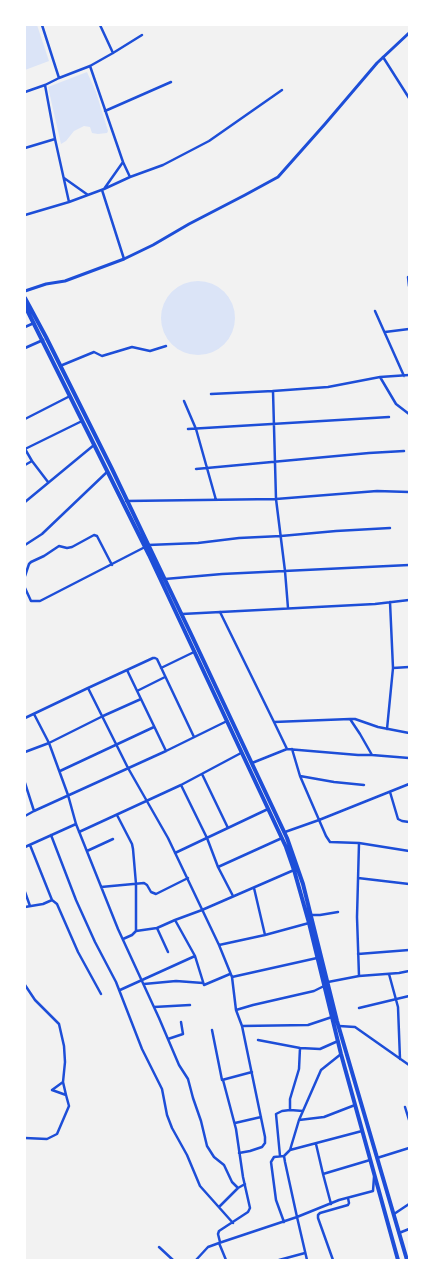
<!DOCTYPE html>
<style>
body{margin:0}
#map{position:relative;width:434px;height:1285px;overflow:hidden;background:#f2f2f2;font-family:Roboto,sans-serif}
canvas{display:block}
.frame{position:absolute;inset:0;border:26px solid #fff;pointer-events:none}
</style>
<div id="map">
<canvas width="434" height="1285"></canvas>
<div class="frame"></div>
</div>
<script>
const context = document.querySelector('canvas').getContext('2d');
context.lineJoin = 'round';
function fill(path, color) { context.fillStyle = color; context.fill(path, 'evenodd'); }
const poly = rows => new Path2D(rows.map(r => 'M' + r).join(''));
function stroke(path, color, width, dash) { context.strokeStyle = color; context.lineWidth = width; context.lineCap = dash ? 'butt' : 'round'; context.setLineDash(dash || []); context.stroke(path); }
fill(poly([
 [25,25,37,25,49,61,25,70],
 [87,72,96,92,108,131,107,133,98,134,92,133,90,127,84,126,74,131,66,141,61,144,48,87],
 '161 318a37 37 0 1 1 74 0a37 37 0 1 1-74 0Z'
]), '#dbe4f7');
stroke(poly([
 [42,25,59,78,90,66,113,53],
 [100,25,113,53,142,35],
 [383,57,409,98],
 [25,92,45,85,59,78],
 [105,111,171,82],
 [55,139,69,202,104,189,123,162,90,66],
 [25,148,55,139,45,85],
 [130,177,163,165,209,141,282,90],
 [64,178,88,195],
 [104,189,130,177,123,162],
 [102,190,124,259],
 [25,215,69,202],
 [408,277,409,286],
 [375,311,404,376],
 [25,327,34,323],
 [385,332,409,329],
 [60,366,94,352,102,356,132,347,150,351,166,346],
 [380,377,409,375],
 [211,394,273,391],
 [184,401,196,429,216,500],
 [409,414,396,404,380,377,328,387,273,391,276,499,377,491,409,492],
 [25,419,70,396],
 [188,429,389,417],
 [25,449,82,421],
 [32,461,48,482],
 [25,465,32,461,25,449],
 [196,469,369,453,404,451],
 [126,501,276,499,285,571,288,608],
 [25,502,94,445],
 [25,545,42,534,107,472],
 [148,545,198,543,239,538,281,536,336,531,390,528],
 [25,576,29,564,31,562,44,556,59,546,67,548,72,547,94,535,97,536,112,565],
 [165,579,222,574,409,565],
 [25,588,31,601,40,601,145,547],
 [220,612,274,722],
 [182,614,375,604,409,600],
 [161,668,194,652],
 [393,668,409,667],
 [127,670,166,751],
 [88,688,153,658,155,658,157,659,194,737],
 [137,691,165,677],
 [34,714,49,743,68,795,76,824,118,929,159,1018,179,1065,188,1079,193,1098,201,1121,207,1146,214,1157,224,1165,232,1182,238,1188],
 [25,718,88,688,128,768,168,838,219,945,265,935,309,923],
 [350,719,274,722,287,749,358,755,372,755],
 [387,729,393,668,390,602],
 [409,733,378,727,355,719,350,719,360,734,372,755,409,758],
 [292,749,300,776,334,782,364,785],
 [25,752,49,743,103,716,141,699],
 [252,763,287,749],
 [60,771,154,727],
 [202,774,228,828],
 [300,776,326,836,330,842,359,843],
 [25,783,34,811,166,751,227,721],
 [181,785,241,753],
 [390,792,398,819,402,821,409,822],
 [117,815,132,844,133,849,136,884,136,931,132,935,123,939],
 [25,816,34,811],
 [79,832,181,785,207,838,218,867],
 [285,832,319,820,409,784],
 [51,835,76,900,95,942,116,982,142,1049,162,1089,167,1115,172,1128,187,1155,200,1186,233,1223],
 [25,847,76,824],
 [87,851,113,839],
 [175,853,268,809],
 [358,878,409,884],
 [101,887,144,883,147,885,151,892,156,894,188,878],
 [254,888,265,935],
 [25,892,30,906],
 [233,896,218,867,282,838],
 [52,900,57,904,78,952,101,994],
 [25,907,43,904,52,900,30,845],
 [312,915,320,915,338,912],
 [157,928,168,952],
 [136,931,157,928,175,920],
 [219,945,232,977,236,1010],
 [358,954,409,950],
 [195,956,204,985,230,974],
 [389,974,398,1007,400,1059],
 [359,976,399,973,409,971],
 [232,977,317,958],
 [328,982,359,976,357,917,359,843,409,851],
 [144,984,176,981,203,983],
 [25,985,35,1000,59,1024,64,1046,65,1062,63,1082,66,1095],
 [324,986,314,991,253,1005,236,1010,242,1026,308,1025,332,1017],
 [120,990,195,956,175,920,202,910,294,870],
 [154,1007,190,1005],
 [359,1008,409,996],
 [339,1026,355,1027,409,1065],
 [212,1030,222,1080,252,1072],
 [168,1039,183,1034,181,1022],
 [258,1040,300,1048,320,1049,338,1041],
 [341,1054,321,1070,299,1120,324,1117,355,1105],
 [52,1090,63,1082],
 [405,1107,409,1120],
 [290,1110,290,1099,299,1069,300,1048],
 [299,1120,290,1150,362,1131],
 [235,1123,261,1117],
 [25,1138,47,1139,57,1134,69,1106,66,1095,52,1090],
 [316,1144,323,1174,370,1160],
 [290,1150,284,1156,285,1162,297,1217,339,1200,373,1191,374,1177],
 [239,1153,250,1151,262,1147,265,1143,265,1137,242,1026],
 [280,1156,276,1114,282,1111,290,1110,303,1111],
 [377,1158,409,1148],
 [323,1174,331,1204],
 [219,1207,238,1188,245,1184],
 [394,1214,409,1204],
 [284,1222,276,1200,271,1162,274,1157,284,1156],
 [399,1233,409,1229],
 [220,1242,218,1234,219,1231,248,1212,250,1208,243,1177,236,1129,223,1080],
 [219,1243,297,1217,307,1260],
 [159,1247,173,1260],
 [196,1260,208,1247,219,1243,226,1260],
 [279,1260,305,1253],
 [333,1260,318,1218,318,1215,320,1213,348,1205,349,1203,348,1198]
]), '#1d4ed8', 2.5);
stroke(poly([
 [25,291,46,284,65,281,124,259,153,245,189,224,245,195,278,177,325,124,377,63,409,33],
 [25,348,43,340]
]), '#1d4ed8', 3);
stroke(poly([
 [25,298,46,337,112,469,191,634,287,838,303,884,337,1021,407,1260],
 [25,306,149,555,286,847,294,870,309,923,341,1054,398,1260]
]), '#1d4ed8', 4);
</script>
